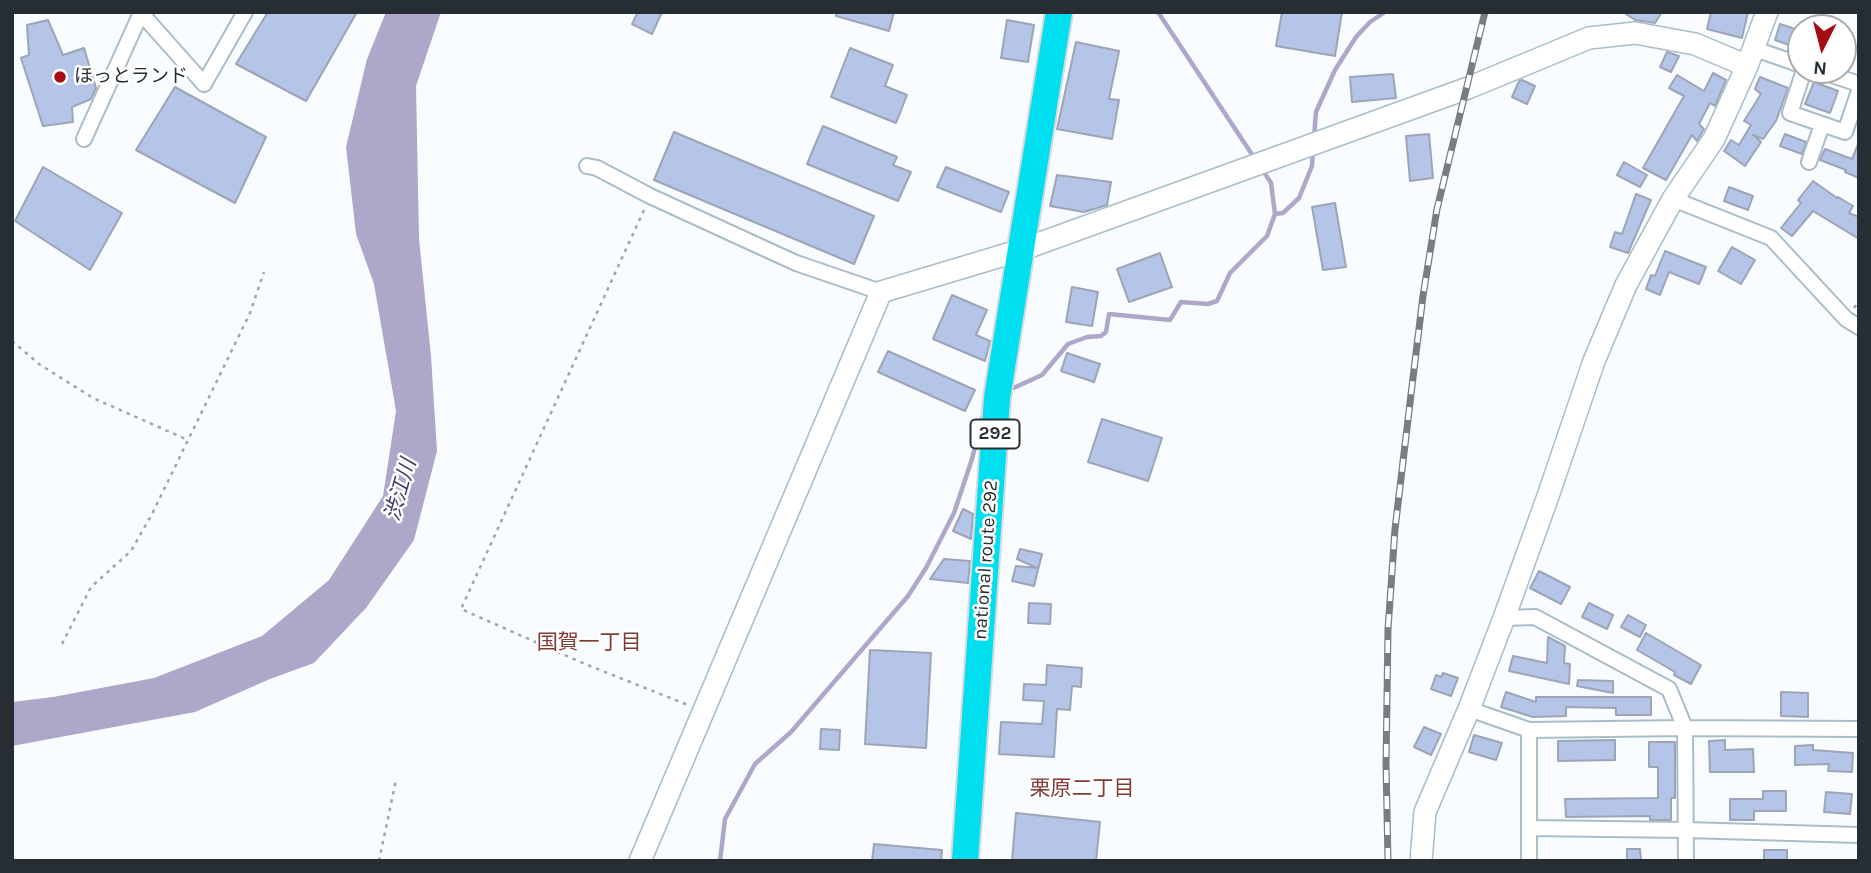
<!DOCTYPE html>
<meta charset="utf-8">
<style>
body{margin:0}
#map{position:relative;width:1871px;height:873px;overflow:hidden;background:#f8fcff;font-family:Karla,sans-serif}
canvas{display:block}
.frame{position:absolute;inset:0;border:14px solid #262e33;pointer-events:none}
.north{position:absolute;left:1787px;top:14px;width:70px;height:70px;box-sizing:border-box;background:#fff;border:2px solid #a8abad;border-radius:50%;rotate:186deg;font-size:19px;font-weight:700;line-height:28px;text-align:center;color:#262e33}
.north::after{content:'';display:block;margin:auto;width:24px;height:32px;background:#a50d14;clip-path:polygon(50% 0,100% 100%,50% 72%,0 100%)}
</style>
<div id="map">
<canvas width="1871" height="873"></canvas>
<div class="frame"></div>
<div class="north">N</div>
</div>
<script>
const context = document.querySelector('canvas').getContext('2d');
context.lineJoin = 'round';
function fill(path, color) { context.fillStyle = color; context.fill(path, 'evenodd'); }
const poly = rows => new Path2D(rows.map(r => 'M' + r).join(''));
function stroke(path, color, width, dash) { context.strokeStyle = color; context.lineWidth = width; context.lineCap = dash ? 'butt' : 'round'; context.setLineDash(dash || []); context.stroke(path); }
function write(font, color, halo, rows, align = 'center') {
  context.font = font + ' Karla,"Noto Sans JP",sans-serif'; context.lineWidth = 5; context.setLineDash([]); context.textBaseline = 'middle'; context.strokeStyle = halo; context.fillStyle = color; for (const [text, x, y, turn = 0] of rows) {
    context.save(); context.translate(x, y); context.rotate((+turn || 0) * Math.PI / 180); context.textAlign = isNaN(turn) ? turn : align; if (halo) context.strokeText(text, 0, 0); context.fillText(text, 0, 0); context.restore();
  }
}
fill(poly([
 [386,12,441,12,416,86,419,239,431,356,437,451,414,540,366,608,314,663,270,679,195,712,12,746,12,702,53,697,154,678,262,636,329,580,383,496,396,411,374,284,356,234,346,147,367,59]
]), '#afa7ca');
stroke(poly([
 [1158,12,1255,159],
 [1314,138,1316,112,1335,70,1356,37,1370,22,1385,12],
 [1275,214,1283,213,1299,198,1312,166,1313,150],
 [1009,390,1042,375,1068,344,1087,337,1101,336,1106,332,1109,314,1170,320,1181,302,1208,304,1217,301,1230,273,1267,236,1275,214,1271,183,1262,169],
 [720,861,725,819,755,764,791,732,908,596,926,568,954,513,972,459,985,407]
]), '#afa7ca', 4.5);
const building = poly([
 [268,12,357,12,306,101,236,64,268,12],
 [638,12,662,12,652,34,632,24,638,12],
 [836,12,894,12,889,31,836,16,836,12],
 [1282,12,1342,12,1335,56,1276,46,1282,12],
 [1623,12,1662,12,1655,23,1635,20,1623,12],
 [1711,12,1748,12,1742,38,1707,29,1711,12],
 [48,20,63,55,84,48,96,88,91,99,72,107,73,122,43,126,21,58,29,55,27,25,48,20],
 [1007,20,1034,25,1028,62,1001,58,1007,20],
 [1780,24,1801,31,1801,49,1775,40,1780,24],
 [1076,42,1119,51,1109,99,1119,100,1112,139,1057,129,1076,42],
 [850,48,893,65,885,86,907,95,896,123,831,97,850,48],
 [1667,52,1679,56,1671,72,1660,67,1667,52],
 [1713,73,1726,80,1715,106,1710,103,1699,124,1704,129,1697,141,1692,135,1666,180,1643,168,1684,96,1669,88,1677,75,1704,91,1713,73],
 [1393,74,1396,98,1352,102,1350,77,1393,74],
 [1760,77,1788,88,1776,121,1763,139,1753,135,1761,142,1745,166,1724,151,1731,140,1739,145,1751,125,1744,121,1761,94,1755,89,1760,77],
 [1522,80,1535,86,1527,104,1512,97,1519,81,1522,80],
 [1814,82,1838,91,1830,113,1805,104,1814,82],
 [175,87,266,137,235,203,136,150,175,87],
 [823,126,897,157,893,165,911,172,898,201,807,164,823,126],
 [674,132,874,216,854,264,654,180,674,132],
 [1429,134,1433,178,1410,181,1406,136,1429,134],
 [1785,134,1806,142,1802,154,1780,146,1785,134],
 [1859,142,1859,178,1845,172,1846,170,1820,160,1825,149,1852,159,1859,142],
 [1624,162,1647,175,1640,187,1617,175,1624,162],
 [43,167,122,213,90,270,15,221,43,167],
 [946,167,1009,192,1001,212,937,187,946,167],
 [1057,175,1111,182,1107,205,1084,212,1050,206,1057,175],
 [1813,181,1837,198,1838,197,1853,206,1849,213,1859,217,1859,239,1813,211,1792,236,1781,228,1801,203,1798,200,1813,181],
 [1729,187,1753,196,1748,210,1724,201,1729,187],
 [1636,194,1651,200,1628,253,1610,247,1615,232,1622,234,1636,194],
 [1335,203,1346,267,1323,270,1312,207,1335,203],
 [1732,247,1755,260,1741,284,1718,271,1732,247],
 [1665,251,1706,267,1699,284,1669,272,1660,295,1646,289,1651,275,1655,276,1665,251],
 [1160,253,1172,287,1129,302,1117,269,1160,253],
 [1072,287,1098,292,1092,326,1066,322,1072,287],
 [952,295,987,310,976,335,990,341,985,361,933,339,952,295],
 [888,351,975,390,965,411,878,372,888,351],
 [1067,353,1100,364,1094,382,1061,371,1067,353],
 [1102,419,1162,438,1148,481,1088,462,1102,419],
 [963,509,973,514,971,539,953,531,963,509],
 [1020,549,1042,554,1034,586,1012,581,1016,566,1037,568,1017,559,1020,549],
 [944,559,970,561,968,583,930,579,944,559],
 [1539,571,1570,587,1561,604,1530,588,1539,571],
 [1029,603,1051,604,1050,624,1028,623,1029,603],
 [1589,603,1613,615,1607,629,1582,617,1589,603],
 [1628,615,1646,625,1640,637,1621,627,1628,615],
 [1646,633,1701,665,1691,684,1674,675,1675,672,1637,650,1646,633],
 [1548,637,1565,646,1564,663,1570,664,1569,684,1509,671,1513,656,1547,663,1548,637],
 [870,650,931,653,926,748,865,744,870,650],
 [1047,665,1082,668,1081,687,1072,686,1070,710,1057,709,1054,757,999,754,1001,722,1042,724,1044,701,1023,700,1024,684,1046,685,1047,665],
 [1443,673,1458,678,1451,696,1431,689,1436,675,1441,677,1443,673],
 [1578,680,1613,681,1613,693,1577,686,1578,680],
 [1506,692,1536,702,1536,697,1651,697,1651,715,1616,715,1616,708,1566,707,1566,716,1533,717,1501,707,1506,692],
 [1781,692,1808,693,1808,717,1781,716,1781,692],
 [1424,727,1441,734,1431,755,1414,747,1424,727],
 [821,729,840,730,839,750,820,749,821,729],
 [1474,735,1502,743,1496,760,1469,752,1474,735],
 [1615,740,1615,760,1558,761,1558,741,1615,740],
 [1725,740,1725,750,1753,749,1754,772,1710,772,1709,741,1725,740],
 [1649,742,1675,742,1675,798,1671,798,1671,820,1650,820,1650,816,1566,817,1565,799,1658,798,1658,767,1649,767,1649,742],
 [1813,745,1813,750,1853,753,1852,772,1828,771,1829,764,1795,765,1795,746,1813,745],
 [1763,791,1786,791,1786,811,1754,811,1754,820,1730,820,1730,799,1763,799,1763,791],
 [1826,792,1852,794,1850,814,1824,812,1826,792],
 [1016,813,1100,822,1096,861,1012,861,1016,813],
 [874,844,942,850,941,861,872,861,874,844],
 [1627,849,1640,849,1641,861,1627,861,1627,849],
 [1764,850,1787,850,1787,861,1764,861,1764,850]
]);
fill(building, '#b5c5e7');
stroke(building, '#9ca5b7', 2);
const street = poly([
 [1755,49,1801,65],
 [1804,70,1790,113,1845,132,1859,91],
 [1817,70,1859,84],
 [84,139,141,13,204,84,245,12],
 [1809,162,1822,125],
 [587,166,597,168,650,196,796,263,881,292],
 [1673,199,1771,238,1846,319,1859,327],
 [1504,618,1535,617,1669,689,1685,728,1686,861],
 [1469,709,1529,730],
 [1529,828,1686,830,1859,835],
 [1529,861,1529,730,1685,728,1859,729]
]);
const secondary = poly([
 [640,861,881,292,1021,250,1468,88,1589,38,1635,33,1695,44,1747,66],
 [1421,861,1425,812,1469,709,1504,618,1547,499,1594,361,1626,285,1673,199,1714,139,1747,66,1767,12]
]);
const highway = poly([
 [965,861,997,398,1059,12]
]);
stroke(street, '#a9bdc9', 18);
stroke(secondary, '#a9bdc9', 24);
stroke(highway, '#d8d9da', 30);
stroke(poly([
 [644,210,461,609,585,664,688,705],
 [1854,308,1859,301],
 [12,341,39,364,93,398,188,440],
 [62,644,91,587,131,551,152,514,250,313,264,272],
 [379,861,396,780]
]), '#9fa5a8', 2.5, [3.5, 5]);
stroke(street, '#fff', 14);
stroke(secondary, '#fff', 21);
stroke(highway, '#00dfef', 26);
const rail = poly([
 [1388,861,1386,764,1388,629,1395,529,1412,386,1423,296,1437,209,1485,12]
]);
stroke(rail, '#777d81', 7);
stroke(rail, '#fff', 4.5, [13]);
for (const [x, y, r, color] of [
 [60,77,7,"#a50d14"]
]) { const dot = new Path2D(); dot.arc(x, y, r, 0, 2 * Math.PI); context.fillStyle = color; context.fill(dot); stroke(dot, '#fff', 2.5); }
for (const [x, y, w] of [
 [995,434,49]
]) { const box = new Path2D(); box.roundRect(x - w / 2, y - 14.5, w, 29, 5); context.fillStyle = '#fff'; context.fill(box); stroke(box, '#262e33', 2); }
write('bold 18px', '#262e33', null, [
 ["292",995,434]
]);
write('19px', '#262e33', '#fff', [
 ["ほっとランド",74,77]
], 'left');
write('19px', '#262e33', '#fff', [
 ["national route 292",986,560,-86]
]);
write('italic 21px', '#443666', '#fff', [
 ["渋江川",401,490,-74]
]);
write('21px', '#813a34', '#fff', [
 ["国賀一丁目",589,643],
 ["栗原二丁目",1082,789]
]);
</script>
